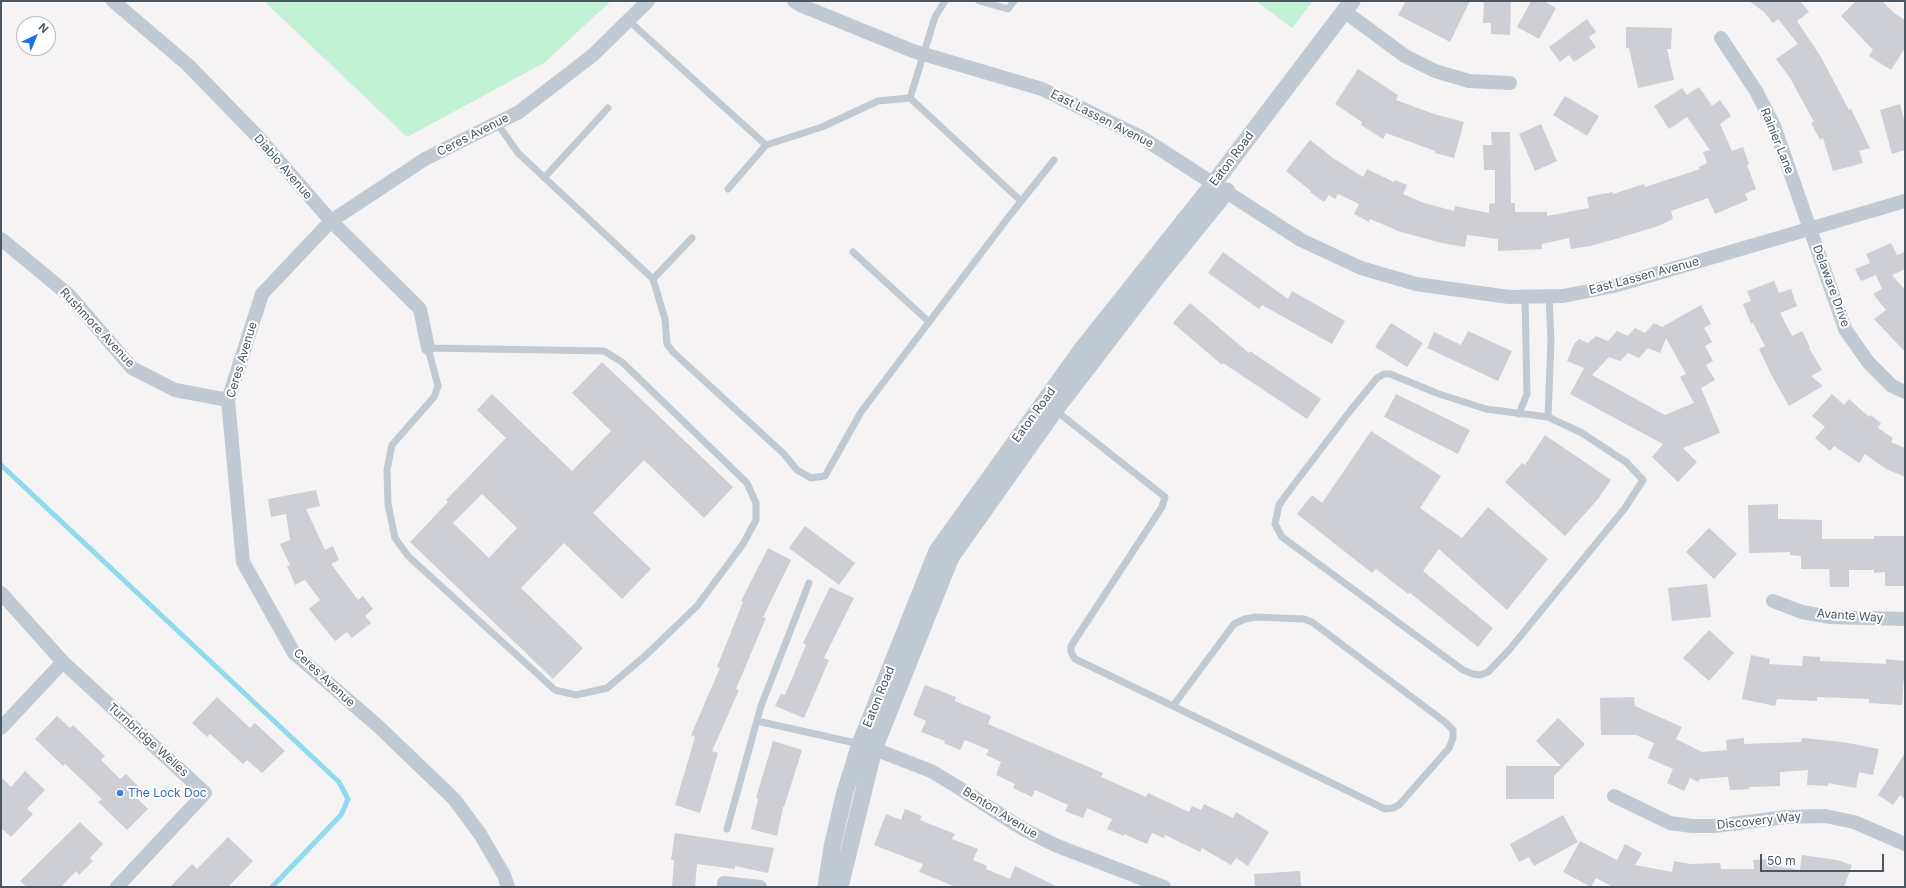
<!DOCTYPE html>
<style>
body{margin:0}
#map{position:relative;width:1906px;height:888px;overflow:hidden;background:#f5f3f3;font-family:Inter,sans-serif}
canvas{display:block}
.frame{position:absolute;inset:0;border:2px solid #4a5661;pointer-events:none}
.north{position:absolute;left:16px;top:16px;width:40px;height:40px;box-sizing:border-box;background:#fff;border:1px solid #b7bbc0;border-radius:50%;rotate:44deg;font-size:11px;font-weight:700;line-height:16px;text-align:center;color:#4a5661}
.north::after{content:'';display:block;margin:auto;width:14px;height:18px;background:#1a73e8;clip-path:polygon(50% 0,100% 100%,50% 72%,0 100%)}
.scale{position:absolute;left:1760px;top:854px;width:124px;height:18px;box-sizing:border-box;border:2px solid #4a5661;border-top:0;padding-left:5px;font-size:12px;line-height:14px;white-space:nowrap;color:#4a5661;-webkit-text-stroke:3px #fff;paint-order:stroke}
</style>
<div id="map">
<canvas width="1906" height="888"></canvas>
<div class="frame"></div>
<div class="north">N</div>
<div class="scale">50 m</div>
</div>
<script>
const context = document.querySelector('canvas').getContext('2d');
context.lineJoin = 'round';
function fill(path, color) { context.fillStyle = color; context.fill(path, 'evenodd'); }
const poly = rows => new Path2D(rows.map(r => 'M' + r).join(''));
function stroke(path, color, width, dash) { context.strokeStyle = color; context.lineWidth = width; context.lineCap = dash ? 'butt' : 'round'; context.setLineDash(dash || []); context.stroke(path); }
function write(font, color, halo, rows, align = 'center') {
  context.font = font + ' Inter,sans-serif'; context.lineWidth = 4; context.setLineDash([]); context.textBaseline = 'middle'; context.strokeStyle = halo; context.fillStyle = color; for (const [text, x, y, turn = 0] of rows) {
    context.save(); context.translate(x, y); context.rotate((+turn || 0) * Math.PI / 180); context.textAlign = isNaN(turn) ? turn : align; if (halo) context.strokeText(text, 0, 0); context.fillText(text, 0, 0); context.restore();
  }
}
fill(poly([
 [264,1,611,1,544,63,407,137],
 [1256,1,1313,1,1292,28]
]), '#c3f1d5');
stroke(poly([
 [1,465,339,782,348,799,341,815,272,887]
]), '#90daee', 5);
fill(poly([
 [1406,1,1470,1,1450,42,1398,15],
 [1484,1,1511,1,1510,35,1491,34,1491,23,1483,23],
 [1531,1,1544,1,1556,8,1539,39,1517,27],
 [1749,1,1800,1,1809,12,1797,21,1821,57,1849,110,1851,109,1870,148,1859,151,1863,163,1833,171,1823,138,1820,140,1811,123,1814,122,1790,78,1776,59,1798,44,1778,19,1773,23,1764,12],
 [1856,1,1882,1,1894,13,1905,20,1905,48,1891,70,1869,56,1873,50,1841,16],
 [1587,19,1596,32,1589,37,1596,47,1574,62,1569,55,1560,62,1549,47],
 [1626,27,1672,28,1671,49,1667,49,1674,80,1638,88,1629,48,1626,48],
 [1358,69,1398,95,1396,100,1434,114,1464,122,1454,158,1435,153,1435,151,1386,133,1383,139,1361,125,1362,122,1335,104],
 [1699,87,1712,106,1720,100,1731,116,1720,124,1732,151,1743,147,1749,164,1747,165,1756,189,1745,194,1748,200,1715,214,1708,198,1671,211,1673,219,1658,226,1619,238,1590,246,1571,249,1569,238,1542,244,1542,249,1498,251,1498,239,1467,235,1465,247,1442,243,1401,232,1370,219,1369,222,1354,214,1359,204,1338,194,1335,199,1329,195,1324,202,1310,192,1311,191,1286,171,1310,140,1333,158,1363,177,1367,169,1394,182,1395,180,1407,185,1403,194,1424,203,1454,211,1455,206,1489,213,1489,204,1495,203,1495,170,1484,170,1483,145,1492,145,1491,132,1510,132,1511,203,1515,203,1515,212,1547,212,1547,216,1589,208,1587,197,1613,192,1613,194,1644,184,1645,187,1700,169,1699,167,1707,163,1703,152,1710,150,1687,117,1669,129,1654,106,1682,88,1687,95],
 [1565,96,1599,116,1587,136,1553,115],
 [1900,104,1905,123,1905,150,1892,154,1880,110],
 [1541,124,1557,161,1535,171,1519,134],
 [1891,243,1897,255,1905,252,1905,269,1892,275,1905,290,1905,352,1874,319,1886,310,1873,294,1882,289,1876,275,1861,281,1855,269,1870,263,1866,254],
 [1223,252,1288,299,1292,291,1345,321,1332,344,1262,305,1259,309,1208,273],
 [1774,281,1779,293,1791,289,1797,306,1780,313,1792,336,1802,331,1810,347,1809,348,1822,370,1811,376,1823,386,1789,406,1772,376,1759,349,1765,346,1753,323,1751,324,1743,304,1751,301,1747,291],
 [1190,303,1249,353,1250,351,1321,399,1307,419,1223,363,1222,365,1173,323],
 [1701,305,1711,324,1704,328,1712,342,1705,346,1713,361,1706,365,1715,380,1701,388,1720,433,1683,448,1697,462,1678,482,1652,457,1663,444,1570,394,1584,368,1567,361,1574,344,1579,339,1588,343,1596,336,1608,341,1617,331,1628,336,1635,328,1645,333,1654,323,1662,327],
 [1666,338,1686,374,1680,377,1694,403,1665,415,1592,375,1609,357,1620,361,1628,353,1639,358,1648,348,1660,353],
 [1391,323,1423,343,1407,367,1375,347],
 [1468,331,1512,351,1498,381,1427,348,1434,332,1461,345],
 [602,362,733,487,704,518,644,460,593,513,651,569,622,599,564,543,521,588,583,648,553,679,410,542,448,502,446,500,506,438,477,410,492,394,572,471,611,431,572,393],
 [482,494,517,528,489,558,453,523],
 [1396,394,1470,430,1458,454,1384,417],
 [1832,394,1844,405,1849,399,1869,417,1870,415,1881,423,1878,428,1893,438,1891,442,1905,448,1905,477,1886,469,1865,454,1859,463,1834,446,1830,451,1815,438,1825,427,1812,416],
 [1371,431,1441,476,1420,508,1462,538,1488,507,1548,559,1507,610,1439,549,1423,571,1493,628,1478,647,1410,593,1408,594,1376,569,1372,573,1297,514,1312,495,1322,503],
 [1545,435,1611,480,1598,499,1565,536,1505,482,1522,463,1525,465],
 [316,490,320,506,306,509,325,550,333,546,339,560,331,564,358,600,363,596,373,609,365,616,371,623,352,638,347,632,335,641,309,609,320,600,305,580,295,585,287,566,290,565,280,544,290,540,286,514,271,517,268,499],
 [1778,504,1778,519,1822,520,1822,539,1874,539,1874,536,1904,536,1904,586,1885,586,1885,572,1874,573,1874,570,1849,570,1849,587,1830,587,1829,569,1801,569,1801,556,1790,555,1790,552,1749,553,1748,505],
 [805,526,855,563,839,585,789,548],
 [1709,528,1737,554,1714,579,1686,552],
 [768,548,791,560,763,617,766,618,736,689,739,690,712,751,718,753,700,813,675,805,695,737,691,735,720,668,717,667,743,602,741,601],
 [1707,584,1711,617,1672,621,1668,588],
 [830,587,854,598,824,658,829,660,804,718,775,706,781,694,785,695,806,645,803,643],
 [1709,630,1734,653,1709,681,1683,658],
 [1751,655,1770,659,1769,664,1802,666,1803,656,1820,657,1820,661,1886,664,1886,659,1905,661,1902,705,1869,703,1869,699,1817,697,1817,701,1777,699,1775,706,1742,699],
 [925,685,956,697,955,701,991,716,988,724,1103,773,1101,777,1146,797,1148,793,1189,812,1192,806,1201,810,1204,804,1233,818,1236,812,1269,832,1248,866,1236,858,1231,865,1202,848,1200,852,1165,835,1164,838,1152,833,1147,844,1124,834,1124,836,1107,829,1112,819,1087,808,1083,818,1065,811,1068,805,1035,790,1032,797,1013,788,1015,784,996,775,1001,762,986,755,989,750,965,740,960,750,944,743,945,741,921,732,926,721,913,715],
 [217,697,250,728,255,723,285,751,262,773,247,760,243,764,210,734,207,737,192,723],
 [1634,697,1635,706,1682,727,1676,739,1702,752,1727,750,1726,740,1744,738,1744,744,1801,742,1802,738,1843,742,1879,749,1873,775,1859,772,1856,788,1828,783,1828,786,1807,785,1808,770,1780,772,1780,786,1749,787,1749,789,1730,790,1728,777,1700,779,1698,782,1690,778,1684,791,1667,783,1673,769,1648,758,1654,743,1636,735,1601,735,1600,698],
 [57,716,70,728,73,725,105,756,101,760,120,779,126,774,140,788,133,794,148,809,127,830,98,802,102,799,65,764,63,766,35,739],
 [1558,718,1585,744,1554,776,1554,799,1506,799,1506,766,1561,766,1536,741],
 [773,741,802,750,784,807,783,807,777,836,751,829,758,799,756,798],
 [1905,753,1905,799,1900,795,1893,805,1878,795],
 [25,771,45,790,27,809,33,814,11,837,1,828,1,777,11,787],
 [905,809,922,816,920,820,955,834,952,839,978,849,973,860,987,866,986,869,1010,879,1015,866,1058,887,956,887,919,872,923,864,874,845,886,814,901,820],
 [1563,815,1578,842,1534,866,1529,857,1519,862,1510,844],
 [80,822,103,844,90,858,93,861,79,875,76,871,61,887,27,887,20,881],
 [675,833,774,848,768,873,735,866,735,869,697,864,695,887,672,887,674,860,671,860],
 [228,837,253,861,228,887,170,887,192,864,197,869],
 [1580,841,1617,860,1625,844,1642,853,1635,865,1672,872,1674,861,1690,864,1720,863,1721,869,1754,869,1753,860,1775,859,1775,866,1800,870,1802,855,1837,860,1852,865,1844,887,1613,887,1596,878,1591,887,1563,872],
 [1300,871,1301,887,1255,887,1254,874]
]), '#cdcfd5');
stroke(poly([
 [945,1,935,17,910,98,1021,201],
 [979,1,1008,9,1014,1],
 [628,20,766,145],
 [497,123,518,153,653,279,665,319,667,344,673,352,784,454,797,470,811,478,825,476,861,412,1007,219,1054,160],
 [544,178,608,108],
 [728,189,766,145,822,127,878,101,910,98],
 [853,252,929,322],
 [653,279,692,238],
 [428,348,604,351,622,362,747,483,756,503,756,520,743,544,697,606,644,657,607,688,576,695,555,690,408,556,395,538,388,504,387,470,392,445,434,397,438,386,428,348],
 [1384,374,1390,374,1439,394,1486,409,1548,417,1582,433,1626,462,1643,480,1625,508,1509,650,1488,672,1480,675,1473,674,1463,670,1282,537,1275,524,1279,505,1286,495,1350,411,1377,378,1384,374],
 [1055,410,1165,497,1162,507,1071,646,1071,652,1075,659,1173,706,1234,624,1245,619,1256,617,1304,619,1312,622,1445,722,1453,730,1453,738,1449,748,1399,805,1393,808,1385,809,1173,706],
 [1519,414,1527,394,1525,297],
 [1548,417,1551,340,1549,296],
 [757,721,860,744],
 [727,829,761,706,809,583]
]), '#c1cad2', 7);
stroke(poly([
 [113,1,188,65,260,139,331,221,420,309,428,348],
 [794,1,800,5,913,51,1042,89,1141,137,1301,240,1361,268,1416,284,1509,297,1563,296,1614,286,1905,201],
 [1344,11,1405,56,1435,71,1469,81,1510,83],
 [1721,38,1756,91,1774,126,1845,329,1868,362,1892,386,1905,392],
 [1,239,70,296,132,368,175,390,228,400],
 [1,593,63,662,205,793,117,887],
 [1773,601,1802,612,1830,617,1905,619],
 [1,728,63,662],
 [864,745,931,771,956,786,1023,829,1055,845,1164,887],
 [1614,796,1670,823,1692,826,1715,826,1786,817,1825,816,1854,822,1905,844],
 [508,887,504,875,480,834,454,799,379,727,294,653,243,562,228,400,262,294,331,221,425,159,519,112,593,55,648,1],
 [724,887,724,883,760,887]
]), '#c1cad2', 14);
stroke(poly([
 [826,887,832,847,845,792,860,744,937,551,1082,349,1214,183,1352,1],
 [840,887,874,749,951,557,1055,410,1151,285,1227,191]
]), '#c1cad2', 17);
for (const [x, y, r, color] of [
 [120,793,4,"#3f7fe0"]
]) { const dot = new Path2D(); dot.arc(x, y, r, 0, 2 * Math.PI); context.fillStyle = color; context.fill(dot); stroke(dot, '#fff', 1.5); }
write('12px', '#4a5661', '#fff', [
 ["East Lassen Avenue",1102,119,27],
 ["Ceres Avenue",473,135,-27],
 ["Rainier Lane",1777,141,68],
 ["Eaton Road",1232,159,-53],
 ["Diablo Avenue",283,167,49],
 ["East Lassen Avenue",1644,276,-15],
 ["Delaware Drive",1831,286,70],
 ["Rushmore Avenue",97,328,47],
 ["Ceres Avenue",242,360,-73],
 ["Eaton Road",1034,415,-54],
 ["Avante Way",1850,616,4],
 ["Ceres Avenue",324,678,43],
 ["Eaton Road",879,697,-68],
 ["Turnbridge Welles",148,740,42],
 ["Benton Avenue",1000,813,32],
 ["Discovery Way",1759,821,-6]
]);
write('12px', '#366cbe', '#fff', [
 ["The Lock Doc",128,793]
], 'left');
</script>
